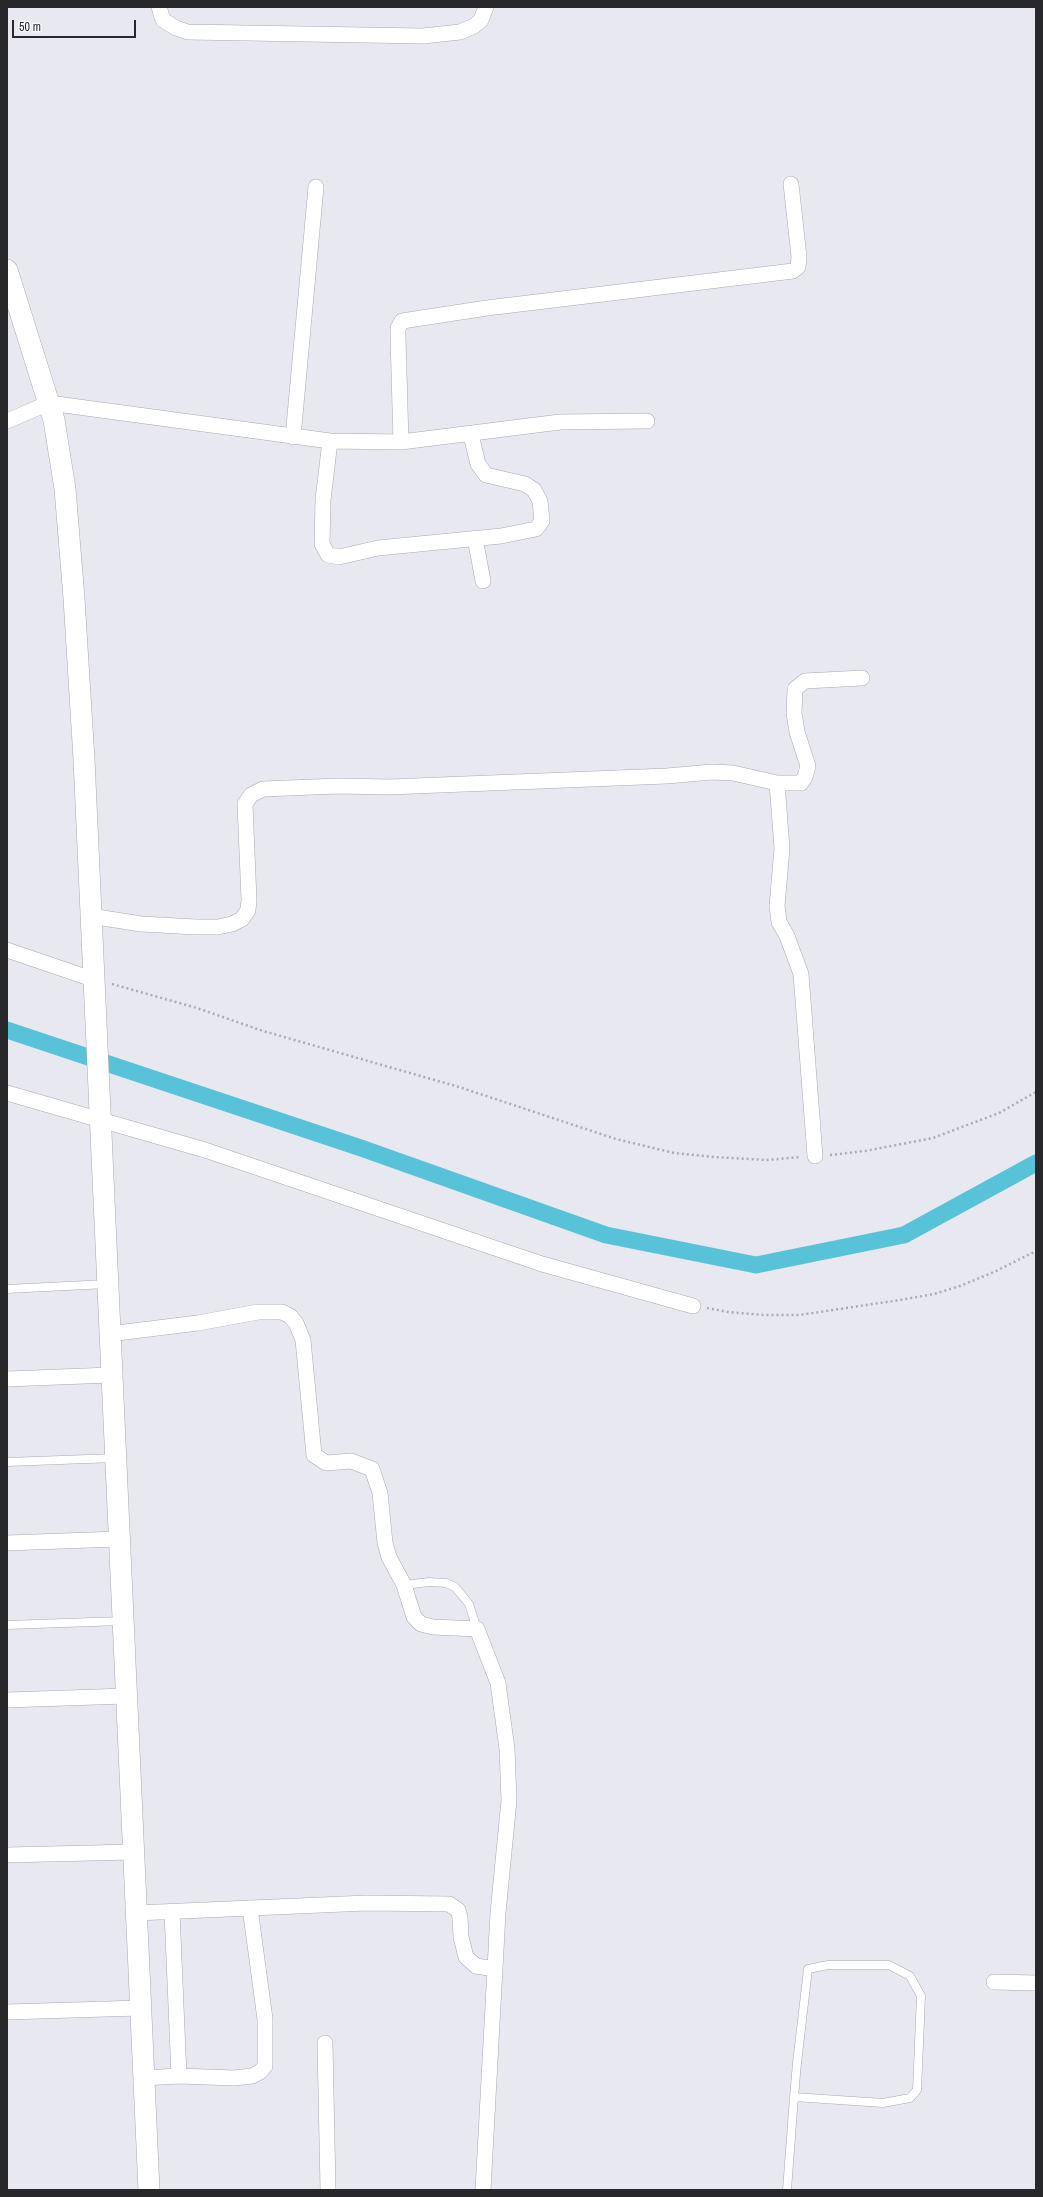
<!DOCTYPE html>
<style>
body{margin:0}
#map{position:relative;width:1043px;height:2197px;overflow:hidden;background:#e8e8f0;font-family:"Archivo Narrow",sans-serif}
canvas{display:block}
.frame{position:absolute;inset:0;border:8px solid #28282b;pointer-events:none}
.scale{position:absolute;left:12px;top:20px;width:124px;height:18px;box-sizing:border-box;border:2px solid #28282b;border-top:0;padding-left:5px;font-size:12px;line-height:14px;white-space:nowrap;color:#28282b;-webkit-text-stroke:3px #f5f5fe;paint-order:stroke}
</style>
<div id="map">
<canvas width="1043" height="2197"></canvas>
<div class="frame"></div>
<div class="scale">50 m</div>
</div>
<script>
const context = document.querySelector('canvas').getContext('2d');
context.lineJoin = 'round';
const poly = rows => new Path2D(rows.map(r => 'M' + r).join(''));
function stroke(path, color, width, dash) { context.strokeStyle = color; context.lineWidth = width; context.lineCap = dash ? 'butt' : 'round'; context.setLineDash(dash || []); context.stroke(path); }
stroke(poly([
 [7,1030,361,1148,606,1235,756,1265,904,1235,1036,1163]
]), '#58c2d9', 17);
const lane = poly([
 [7,1289,107,1284],
 [7,1462,115,1458],
 [404,1585,429,1582,446,1583,455,1587,469,1604,477,1629],
 [7,1625,122,1621],
 [787,2190,794,2097,797,2063,808,1969,828,1965,889,1965,910,1976,921,1996,917,2090,910,2098,883,2103,794,2097]
]);
const street = poly([
 [159,7,163,20,176,28,188,32,423,36,460,32,474,26,481,20,486,7],
 [7,421,49,403,330,441,401,442,560,422,647,421],
 [293,437,316,187],
 [330,441,323,500,322,544,328,555,339,557,378,548,501,536,536,529,542,521,540,501,534,490,525,484,486,475,478,464,471,435],
 [401,442,398,337,398,328,402,321,487,308,793,271,798,267,799,257,791,184],
 [475,538,483,581],
 [777,783,801,783,805,777,808,766,797,732,794,713,795,689,805,681,862,678],
 [90,916,141,924,196,927,218,927,232,924,242,919,248,910,249,900,245,804,251,795,263,789,338,786,389,787,667,776,712,772,733,773,777,783,782,848,777,906,779,922,787,936,801,974,815,1156],
 [7,950,92,979],
 [7,1093,205,1150,542,1264,693,1306],
 [109,1334,198,1323,258,1312,282,1312,290,1316,296,1323,303,1340,314,1455,326,1463,351,1461,372,1469,380,1493,385,1543,389,1557,404,1585,414,1617,421,1624,433,1627,477,1629,498,1683,507,1749,509,1800,498,1913,483,2190],
 [7,1379,111,1375],
 [7,1543,118,1539],
 [7,1700,126,1696],
 [7,1855,133,1852],
 [172,1912,179,2076],
 [136,1913,367,1903,449,1904,458,1910,460,1917,461,1937,466,1957,476,1966,495,1969],
 [994,1982,1036,1983],
 [7,2012,140,2008],
 [325,2043,328,2190],
 [143,2078,179,2076,234,2078,252,2076,260,2072,265,2066,265,2019,250,1908]
]);
const secondary = poly([
 [7,270,54,420,65,489,74,598,84,759,149,2190]
]);
stroke(lane, '#a8a8b0', 9);
stroke(street, '#a8a8b0', 16);
stroke(secondary, '#a8a8b0', 22);
stroke(poly([
 [112,984,197,1008,263,1031,459,1087,616,1139,674,1153,714,1157,767,1160,801,1157],
 [830,1155,865,1151,933,1138,999,1113,1036,1092],
 [707,1308,728,1312,764,1315,799,1315,900,1300,934,1294,960,1286,994,1272,1036,1251]
]), '#aaaab0', 2.5, [2, 3]);
stroke(lane, '#fff', 8);
stroke(street, '#fff', 15);
stroke(secondary, '#fff', 21);
</script>
